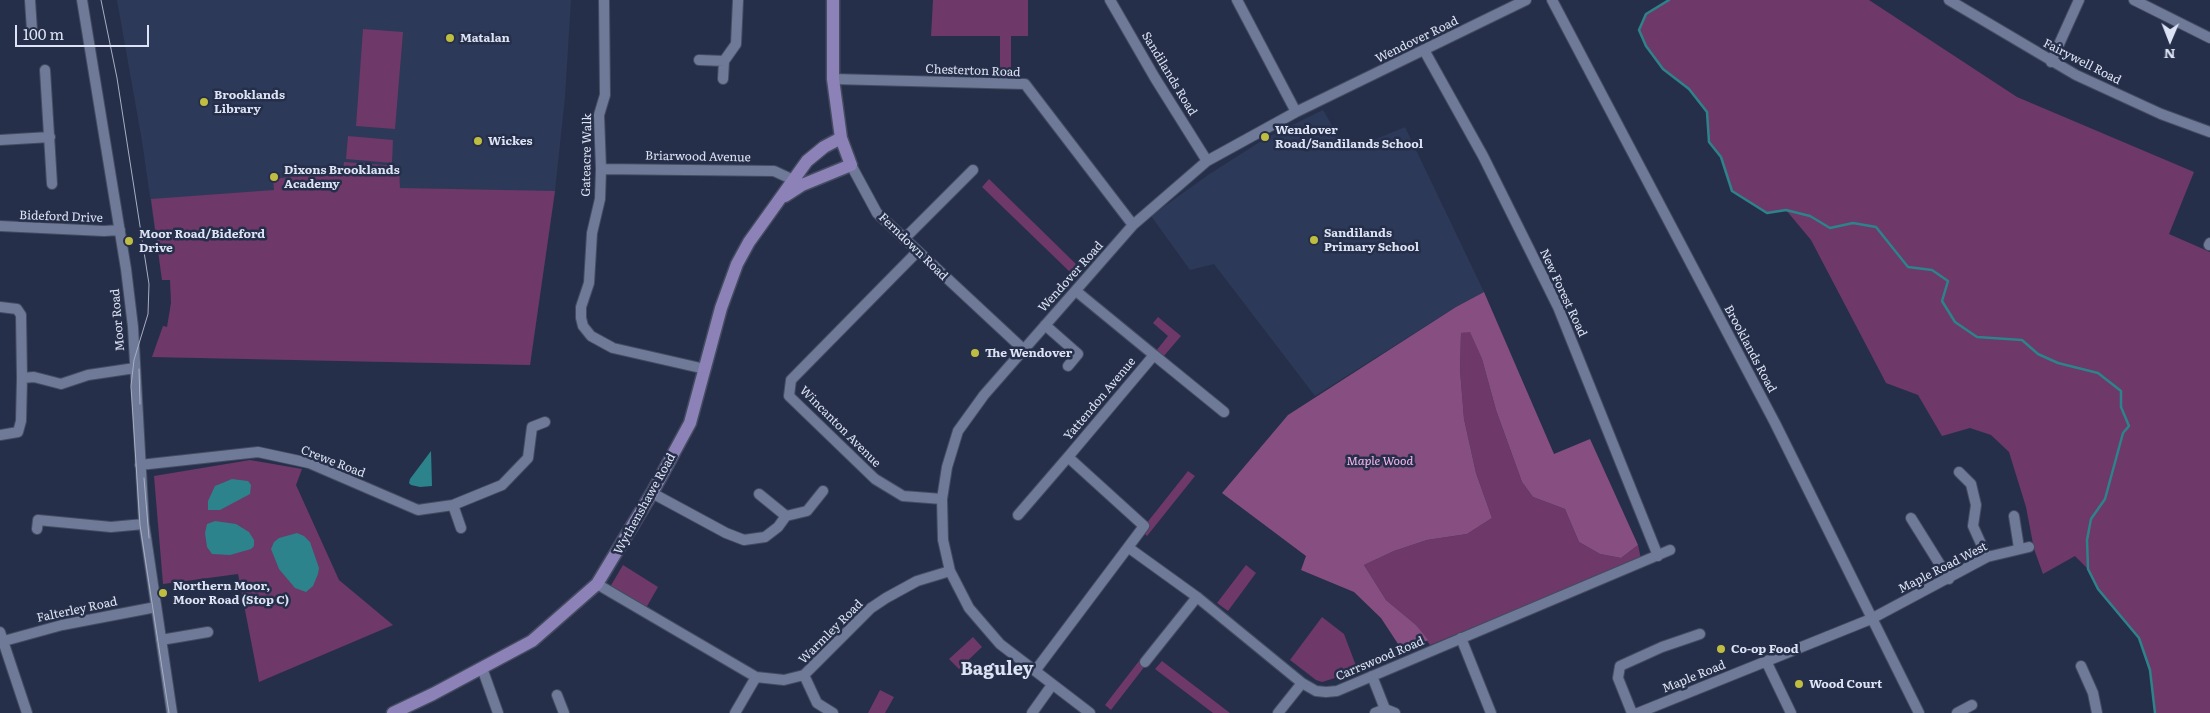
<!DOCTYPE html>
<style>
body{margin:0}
#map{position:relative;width:2210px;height:713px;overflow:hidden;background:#262f49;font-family:Literata,serif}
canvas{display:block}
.north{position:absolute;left:2145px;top:15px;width:50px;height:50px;-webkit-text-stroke:4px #262f49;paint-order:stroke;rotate:181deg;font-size:14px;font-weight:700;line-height:20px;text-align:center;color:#dce3f4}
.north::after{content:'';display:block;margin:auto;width:18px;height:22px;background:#dce3f4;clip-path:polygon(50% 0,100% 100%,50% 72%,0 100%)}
.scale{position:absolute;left:15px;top:25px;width:134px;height:22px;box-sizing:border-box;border:2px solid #dce3f4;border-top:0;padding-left:6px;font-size:15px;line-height:18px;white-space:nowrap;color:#dce3f4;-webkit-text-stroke:4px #262f49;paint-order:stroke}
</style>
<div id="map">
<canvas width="2210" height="713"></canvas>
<div class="north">N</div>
<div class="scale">100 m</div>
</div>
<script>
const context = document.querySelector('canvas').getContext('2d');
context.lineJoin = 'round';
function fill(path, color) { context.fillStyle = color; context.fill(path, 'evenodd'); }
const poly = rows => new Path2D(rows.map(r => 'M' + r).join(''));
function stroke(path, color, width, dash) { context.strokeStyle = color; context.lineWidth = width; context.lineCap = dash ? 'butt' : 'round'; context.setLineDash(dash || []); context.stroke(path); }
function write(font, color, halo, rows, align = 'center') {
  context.font = font + ' Literata,serif'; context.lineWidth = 5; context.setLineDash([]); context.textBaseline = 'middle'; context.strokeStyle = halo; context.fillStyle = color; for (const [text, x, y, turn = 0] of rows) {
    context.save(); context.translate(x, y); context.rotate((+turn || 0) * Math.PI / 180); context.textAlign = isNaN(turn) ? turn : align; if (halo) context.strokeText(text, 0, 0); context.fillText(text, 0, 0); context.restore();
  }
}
fill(poly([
 [117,0,571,0,565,97,555,191,530,365,152,357,163,326,168,327,171,303,171,280,162,280,142,141],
 [1323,110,1347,151,1405,127,1484,292,1456,307,1315,396,1214,264,1190,270,1151,216,1208,175,1266,138]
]), '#2d3959');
fill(poly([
 [933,0,1028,0,1028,36,1011,36,1011,75,1000,75,1000,36,931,36],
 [1669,0,1869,0,2017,97,2194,172,2169,234,2210,252,2210,713,2155,713,2150,670,2139,638,2098,589,2088,569,2075,556,2043,574,2034,549,2026,507,2009,452,1991,435,1970,428,1942,436,1918,395,1886,383,1811,240,1786,210,1767,213,1732,191,1721,157,1709,142,1707,112,1689,89,1663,69,1646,46,1639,30,1646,14],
 [363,29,403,32,395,129,356,126],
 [348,136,393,140,392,163,346,159],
 [344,162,399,166,400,188,555,191,530,365,152,357,163,326,167,327,171,303,170,280,162,280,151,199,274,190,273,179,343,171],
 [989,179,1078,266,1071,273,982,187],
 [1158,317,1181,336,1163,357,1156,351,1168,336,1153,323],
 [1470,331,1482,359,1496,410,1522,482,1533,497,1565,509,1579,542,1600,554,1621,558,1638,545,1641,559,1430,645,1416,625,1386,600,1364,565,1394,551,1427,540,1467,534,1492,518,1476,473,1464,419,1460,370,1461,333],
 [250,460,302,469,296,485,339,580,393,625,259,682,238,574,163,584,154,476],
 [1188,471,1195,476,1147,536,1145,534,1150,527,1146,524],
 [623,565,658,587,646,608,610,587],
 [1246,565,1256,573,1228,611,1217,603],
 [1322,617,1344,634,1358,671,1322,682,1316,680,1290,660],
 [973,637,982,647,959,669,949,659],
 [1139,661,1145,666,1111,710,1105,705],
 [1162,661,1230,713,1213,713,1155,669],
 [880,690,894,697,885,713,868,713]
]), '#6e3868');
fill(poly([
 [1484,292,1554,454,1590,439,1638,545,1621,558,1600,554,1579,542,1565,509,1533,497,1522,482,1496,410,1482,359,1470,332,1461,333,1460,370,1464,419,1476,473,1492,518,1467,534,1427,540,1394,551,1364,565,1386,600,1416,625,1428,640,1404,653,1381,618,1354,592,1301,570,1306,556,1222,493,1288,415,1456,307]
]), '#874f81');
fill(poly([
 [431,451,432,486,420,487,411,485,409,483,410,479],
 [232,479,248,481,251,485,250,494,220,510,208,510,208,501,215,486],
 [215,521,236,524,249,532,254,540,254,546,251,549,230,555,212,554,207,547,205,533,207,524],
 [297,533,304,536,310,542,319,568,318,574,313,586,306,592,295,588,279,569,271,549,274,542,279,538]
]), '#2c838b');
stroke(poly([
 [1669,0,1646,14,1639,30,1646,46,1663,69,1689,89,1707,112,1709,142,1721,157,1732,191,1767,213,1786,210,1810,216,1830,228,1853,223,1876,227,1908,267,1932,270,1948,281,1942,301,1955,322,1977,337,2022,340,2038,354,2058,363,2098,373,2121,391,2121,407,2129,426,2123,433,2105,499,2091,519,2087,540,2088,569,2098,589,2139,638,2150,670,2155,713]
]), '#2c838b', 2.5);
const minor = poly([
 [30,0,32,30],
 [82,0,126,269,133,327,144,524,172,713],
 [604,0,605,95,599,115,601,169,600,199,592,233,589,283,581,307,581,318,583,326,591,336,613,348,705,369],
 [1110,0,1155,78,1207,161],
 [1237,0,1296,112],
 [1552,0,1775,423,1919,713],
 [1949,0,2076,75,2161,114,2210,132],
 [2134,0,2210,38],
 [1424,50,1483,156,1558,307,1658,556],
 [699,60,724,61],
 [2051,62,2079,0],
 [45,70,52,184],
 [723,79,724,61,736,44,738,0],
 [833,79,1025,84,1133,225],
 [0,140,50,137],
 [851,165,877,213,1023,349],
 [601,169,774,171,800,183],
 [0,226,104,231,120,230],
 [904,239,973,170],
 [2209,245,2210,243],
 [917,252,791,380,789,396,875,479,903,496,942,499],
 [0,307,17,309,21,315,22,378,21,421,18,432,0,435],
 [1045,325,1078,354,1068,366],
 [1154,355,1224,412],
 [22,378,34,377,61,384,88,375,135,368],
 [140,465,258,452,309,463,418,510,453,505,502,485,528,458,532,427,545,422],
 [1959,472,1971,484,1976,505,1973,526,1987,557],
 [652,493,726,533,744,540,765,537,778,527,786,516],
 [759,494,786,516,807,511,823,491],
 [453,505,461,528],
 [1018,515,1068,457],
 [2014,516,2019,548],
 [1911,518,1949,579],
 [37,529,38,520,111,527,144,524],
 [1129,548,1197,597,1302,683,1316,691,1326,692,1337,691,1670,550],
 [597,584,756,677,784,680,804,675,871,608,886,598,917,581,950,571],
 [0,632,27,713],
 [1461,638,1491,713],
 [161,640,208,632],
 [4,641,62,625,156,607],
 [1766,661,1791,713],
 [1145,662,1197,597],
 [2081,666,2093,693,2097,713],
 [482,668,498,713],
 [1035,671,1144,526,1068,457,1154,355,1076,291],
 [804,675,817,703,833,713],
 [1372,676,1385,709,1395,713],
 [557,695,564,713],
 [735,713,756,677],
 [1032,713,1052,685],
 [1090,713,1000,644,969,608,950,571,943,540,942,499,947,467,958,431,984,395,1133,225,1207,161,1296,112,1526,0],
 [1278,713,1302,683],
 [1375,713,1385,709],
 [1632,713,1618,678,1620,666,1662,647,1700,634],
 [1638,713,1871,619,1987,557,2029,547],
 [1957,713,1972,705]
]);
const major = poly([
 [785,196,802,185,851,165,841,138,833,79,833,0],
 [393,713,433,694,532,641,597,584,652,493,690,423,721,308,737,264,749,242,807,161,824,147,841,138]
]);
stroke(minor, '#444c61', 12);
stroke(major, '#444c61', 15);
stroke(minor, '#6e7a98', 10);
stroke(major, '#8c82b8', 12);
stroke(poly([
 [101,0,117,78,149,284,148,314,134,360,131,386,140,525,169,713],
 [139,369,140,404],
 [144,478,149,538]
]), '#a8afc3', 1);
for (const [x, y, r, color] of [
 [450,38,5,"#c0be40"],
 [204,102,5,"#c0be40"],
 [1265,137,5,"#c0be40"],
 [478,141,5,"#c0be40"],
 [274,177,5,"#c0be40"],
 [1314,240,5,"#c0be40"],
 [129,241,5,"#c0be40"],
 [975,353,5,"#c0be40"],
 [163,593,5,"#c0be40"],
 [1721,649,5,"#c0be40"],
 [1799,684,5,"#c0be40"]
]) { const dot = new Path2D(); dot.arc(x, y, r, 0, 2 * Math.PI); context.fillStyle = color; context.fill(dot); stroke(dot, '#262f49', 2); }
write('bold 12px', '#dce3f4', '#262f49', [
 ["Matalan",460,38],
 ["Brooklands",214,95],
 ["Library",214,109],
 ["Wendover",1275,130],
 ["Road/Sandilands School",1275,144],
 ["Wickes",488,141],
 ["Dixons Brooklands",284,170],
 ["Academy",284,184],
 ["Sandilands",1324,233],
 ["Primary School",1324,247],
 ["Moor Road/Bideford",139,234],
 ["Drive",139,248],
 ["The Wendover",985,353],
 ["Northern Moor,",173,586],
 ["Moor Road (Stop C)",173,600],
 ["Co-op Food",1731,649],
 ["Wood Court",1809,684]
], 'left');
write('12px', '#dce3f4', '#262f49', [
 ["Wendover Road",1417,40,-26],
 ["Fairywell Road",2082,62,27],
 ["Chesterton Road",973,71,2],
 ["Sandilands Road",1169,74,59],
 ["Gateacre Walk",587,155,-89],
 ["Briarwood Avenue",698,157,1],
 ["Bideford Drive",61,217,2],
 ["Ferndown Road",913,247,44],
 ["Wendover Road",1071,277,-48],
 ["New Forest Road",1563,293,65],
 ["Moor Road",118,320,-95],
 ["Brooklands Road",1750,349,62],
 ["Yattendon Avenue",1100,399,-50],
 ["Wincanton Avenue",840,427,45],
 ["Crewe Road",333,462,21],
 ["Wythenshawe Road",645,504,-61],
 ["Maple Road West",1943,568,-27],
 ["Falterley Road",77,610,-12],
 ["Warmley Road",831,632,-45],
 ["Carrswood Road",1380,659,-23],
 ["Maple Road",1694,677,-22]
]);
write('italic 12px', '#f8b6ef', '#262f49', [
 ["Maple Wood",1380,461]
]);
write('bold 18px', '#dce3f4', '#262f49', [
 ["Baguley",997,670]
]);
</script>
